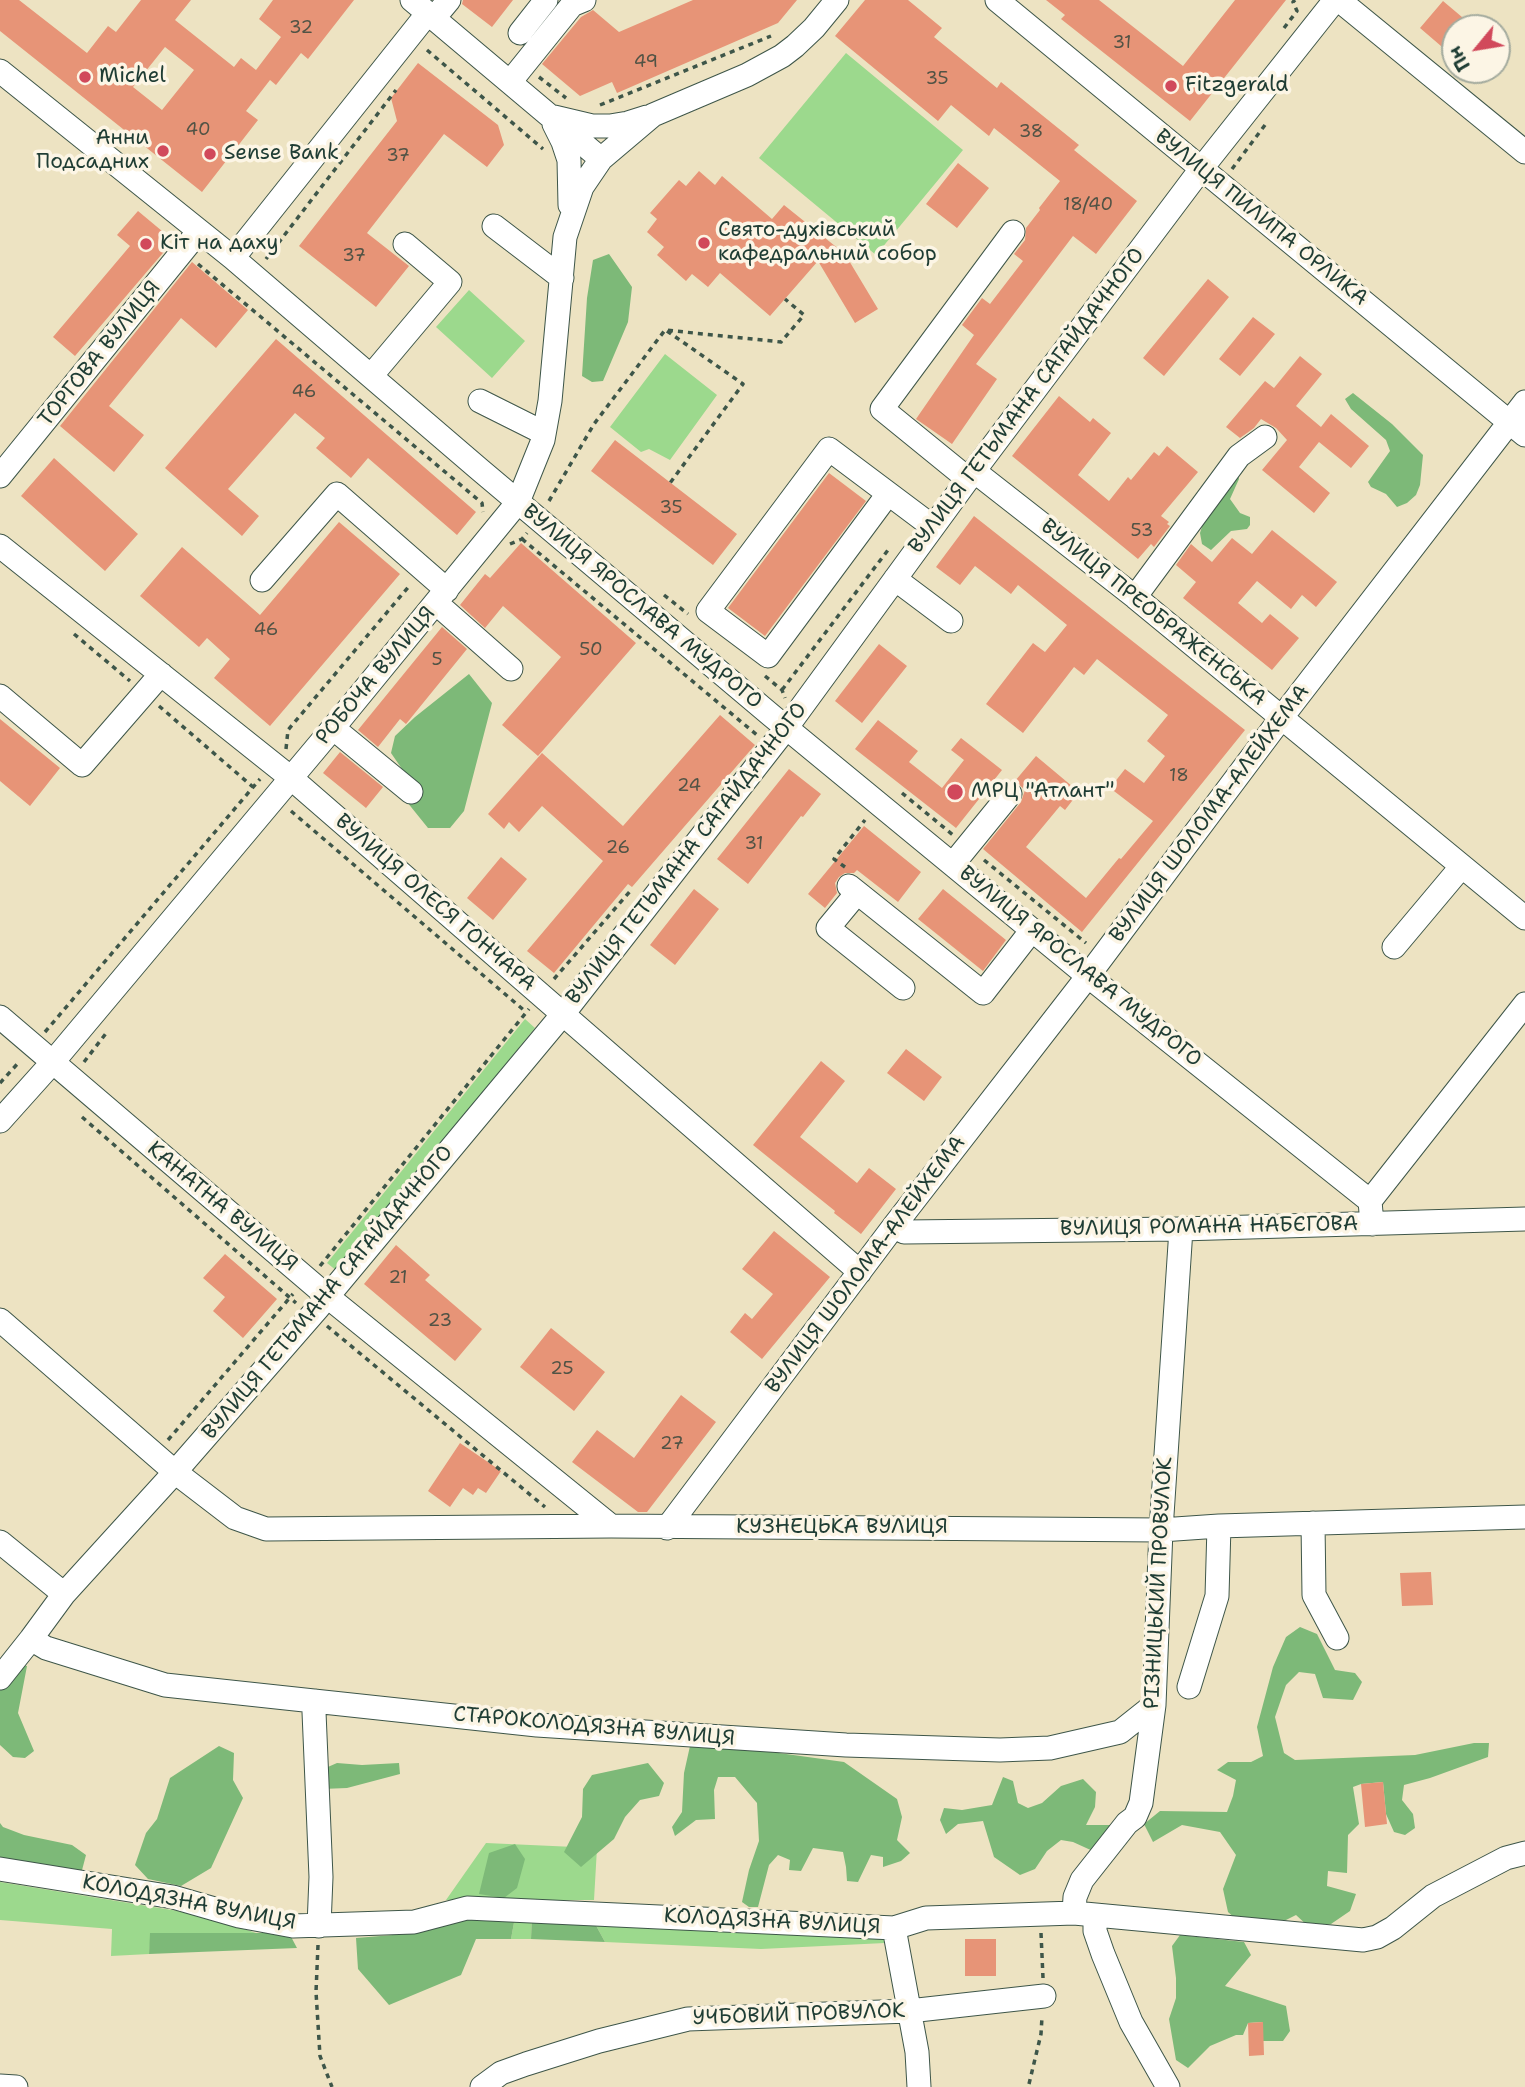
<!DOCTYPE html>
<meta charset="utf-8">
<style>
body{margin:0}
#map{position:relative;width:1525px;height:2087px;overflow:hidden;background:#ede3c2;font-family:"Shantell Sans",sans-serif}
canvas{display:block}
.north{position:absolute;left:1441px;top:14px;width:70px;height:70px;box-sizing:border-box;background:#fcf5e5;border:2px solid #a4ab9e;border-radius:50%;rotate:240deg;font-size:19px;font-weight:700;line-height:28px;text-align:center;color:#1f3d34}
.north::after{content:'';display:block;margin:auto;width:24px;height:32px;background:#d1495b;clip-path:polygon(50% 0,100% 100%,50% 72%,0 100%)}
</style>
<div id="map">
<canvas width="1525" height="2087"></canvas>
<div class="north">Пн</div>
</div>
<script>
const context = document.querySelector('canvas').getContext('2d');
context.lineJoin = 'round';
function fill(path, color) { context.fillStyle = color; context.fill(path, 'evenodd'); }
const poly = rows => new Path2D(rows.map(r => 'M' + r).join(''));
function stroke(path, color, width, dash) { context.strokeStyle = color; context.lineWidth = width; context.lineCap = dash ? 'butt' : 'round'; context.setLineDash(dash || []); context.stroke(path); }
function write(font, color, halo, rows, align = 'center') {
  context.font = font + ' "Shantell Sans",sans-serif'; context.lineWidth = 7; context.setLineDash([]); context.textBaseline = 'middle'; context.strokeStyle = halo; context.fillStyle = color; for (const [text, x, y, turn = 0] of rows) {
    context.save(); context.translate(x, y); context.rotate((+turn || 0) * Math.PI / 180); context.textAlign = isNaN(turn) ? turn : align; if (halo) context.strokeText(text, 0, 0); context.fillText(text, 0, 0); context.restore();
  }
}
fill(poly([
 [846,53,963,150,876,255,759,158],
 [469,290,525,341,492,378,436,327],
 [665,354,717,395,670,460,649,449,641,452,610,427],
 [525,1019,535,1028,337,1271,327,1263],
 [486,1843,597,1848,594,1900,446,1900],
 [0,1882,178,1911,218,1920,256,1933,151,1933,149,1954,111,1956,112,1929,0,1920],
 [532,1915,531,1939,511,1939,515,1917],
 [593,1920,737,1933,884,1937,885,1943,761,1949,605,1942]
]), '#9cd98d');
fill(poly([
 [609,254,632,287,628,322,603,381,592,382,582,376,587,298,593,260],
 [1353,393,1392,424,1423,455,1420,485,1416,495,1407,503,1397,507,1386,494,1371,487,1368,482,1390,451,1386,440,1351,409,1345,399],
 [1238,474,1239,479,1230,499,1240,513,1250,517,1250,525,1247,529,1231,531,1211,550,1202,544,1200,533,1207,511],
 [469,674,492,703,464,811,450,828,428,828,407,802,402,769,391,753,395,736,415,717],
 [1300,1627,1317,1634,1335,1670,1355,1673,1362,1682,1353,1700,1323,1698,1315,1674,1299,1672,1286,1685,1275,1717,1284,1753,1295,1760,1415,1755,1474,1743,1489,1743,1488,1757,1430,1778,1404,1785,1402,1800,1413,1814,1415,1828,1405,1835,1394,1832,1386,1814,1383,1782,1361,1784,1353,1787,1359,1824,1348,1835,1347,1873,1328,1871,1327,1886,1356,1894,1350,1911,1331,1924,1309,1927,1296,1915,1280,1923,1239,1922,1228,1912,1223,1889,1236,1855,1220,1832,1182,1825,1153,1842,1144,1824,1160,1811,1227,1812,1233,1796,1236,1780,1217,1770,1228,1762,1251,1762,1263,1756,1257,1727,1273,1667,1286,1637],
 [19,1664,27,1666,18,1713,34,1751,25,1758,13,1757,0,1745,0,1687],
 [219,1746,234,1753,233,1780,243,1798,211,1868,181,1886,148,1879,135,1865,146,1833,157,1819,170,1778],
 [690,1746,757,1750,844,1762,897,1799,902,1817,897,1840,910,1853,901,1861,883,1867,883,1857,871,1855,858,1882,847,1881,846,1867,843,1852,813,1848,801,1871,789,1870,790,1860,778,1855,769,1865,758,1907,749,1907,742,1902,749,1870,759,1841,757,1803,735,1777,718,1777,714,1790,715,1819,696,1820,675,1836,672,1827,682,1812,684,1773],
 [337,1763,362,1765,399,1763,400,1774,347,1788,322,1789,321,1770],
 [648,1763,664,1783,659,1796,640,1800,625,1817,614,1839,581,1867,564,1852,582,1817,583,1789,592,1775],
 [1003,1777,1013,1781,1018,1803,1028,1808,1042,1803,1061,1786,1083,1779,1096,1792,1095,1807,1086,1825,1112,1825,1095,1852,1073,1842,1061,1840,1047,1851,1035,1869,1020,1875,994,1857,983,1821,958,1824,946,1834,940,1820,944,1808,962,1810,992,1805],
 [0,1823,3,1827,24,1835,72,1845,86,1855,81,1874,0,1865],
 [515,1844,525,1859,517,1888,504,1898,479,1894,489,1853],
 [532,1915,593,1920,605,1942,531,1939],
 [464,1916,515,1917,511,1939,476,1939,461,1975,389,2005,358,1969,356,1938,405,1934],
 [150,1933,289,1933,297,1948,149,1954],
 [1180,1935,1244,1942,1251,1955,1225,1986,1286,2006,1290,2031,1283,2041,1263,2041,1262,2022,1248,2023,1243,2035,1236,2035,1210,2046,1188,2068,1176,2060,1169,2019,1176,1998,1176,1978,1172,1946]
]), '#7db978');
fill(poly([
 [0,0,19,0,87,53,108,26,116,32,141,0,191,0,175,20,234,67,241,58,256,70,281,37,259,19,273,0,354,0,308,59,301,53,276,85,270,80,246,111,258,120,202,192,0,31],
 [165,47,194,70,162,110,133,87],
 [463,0,513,0,492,27,462,4],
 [693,0,797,0,778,23,617,93,612,82,580,96,542,64,581,17,593,10,619,32],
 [865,0,908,0,942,28,934,37,997,88,1001,82,1079,145,1074,150,1137,201,1096,254,1073,236,976,364,997,379,952,444,916,419,974,335,962,325,982,298,990,304,1023,261,1014,254,1025,240,1026,228,1040,210,1039,208,1060,181,994,128,989,136,951,105,938,121,835,36],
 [1046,0,1099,0,1183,66,1235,0,1286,0,1190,121,1061,19,1065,15],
 [1443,1,1475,28,1455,28,1455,58,1420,28],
 [418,63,498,125,504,145,487,167,444,134,367,233,409,266,376,307,299,246,397,121,391,98],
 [958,163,989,188,957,228,926,204],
 [699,171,715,185,722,176,772,219,784,205,845,254,878,309,855,323,818,261,770,316,720,273,708,287,692,274,686,281,657,255,664,247,647,232,657,219,650,213,679,180,686,186],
 [138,211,168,236,168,247,75,356,53,337,130,246,117,235],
 [192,262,248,310,216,348,181,318,109,406,144,435,114,472,60,426],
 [1208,279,1229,297,1164,376,1143,358],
 [1253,317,1275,334,1240,376,1219,359],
 [276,339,476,512,457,535,368,458,351,478,316,448,325,438,295,413,228,489,259,516,242,536,165,468],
 [1300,356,1322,374,1296,406,1321,427,1331,414,1369,446,1351,468,1319,442,1299,467,1330,493,1314,513,1262,470,1287,440,1276,428,1261,419,1254,428,1240,438,1226,427,1265,381,1274,388],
 [1059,396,1090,422,1093,418,1111,433,1078,475,1109,501,1128,477,1131,480,1154,452,1159,456,1167,446,1198,472,1161,516,1169,522,1167,524,1170,526,1154,547,1151,544,1138,559,1012,456],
 [615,440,737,534,713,565,591,471],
 [54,458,138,534,105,571,21,496],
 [829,473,866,501,765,636,728,608],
 [974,516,1245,730,1082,932,983,849,1021,802,1025,790,1015,781,1036,756,1079,792,1065,810,1060,806,1026,847,1086,898,1119,858,1121,859,1153,821,1110,788,1125,769,1144,783,1165,756,1147,741,1168,715,1097,659,1084,675,1074,667,1023,733,986,704,1033,643,1045,652,1067,625,1018,585,1011,594,975,566,960,585,936,567],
 [339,522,400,574,270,726,214,678,230,659,207,638,199,647,140,596,182,547,260,615],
 [1272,530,1337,582,1316,607,1302,595,1291,609,1257,581,1238,603,1262,623,1270,614,1299,638,1272,670,1183,598,1196,582,1176,565,1191,544,1212,562,1232,538,1252,554],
 [521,543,636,643,538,756,502,725,561,657,503,606,485,628,460,605,485,574,490,578],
 [442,627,467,649,406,724,400,719,378,747,358,730],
 [879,644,907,666,862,723,835,701],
 [720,715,755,745,632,887,628,884,554,973,527,951,603,861,542,806,519,832,509,822,504,829,488,814,542,753,623,826],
 [0,719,60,768,30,806,0,781],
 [878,720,918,751,909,762,942,788,964,760,951,750,961,738,1002,770,956,828,855,749],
 [340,752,383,787,366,808,323,773],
 [789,769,821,794,803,817,801,816,748,884,717,859],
 [864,826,921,872,898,902,857,870,854,873,845,873,839,877,835,883,837,893,825,908,808,894],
 [501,857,527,879,493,920,467,898],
 [694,889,719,909,675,965,650,945],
 [943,889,1006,940,983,971,918,919],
 [906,1049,942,1077,924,1101,887,1073],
 [821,1061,845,1081,800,1137,857,1183,869,1168,896,1189,861,1234,834,1213,835,1211,753,1145],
 [774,1231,830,1277,762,1359,730,1332,745,1313,752,1319,773,1294,742,1269],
 [396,1245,430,1275,425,1280,482,1329,455,1361,364,1284],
 [225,1254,277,1299,243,1338,213,1311,225,1297,203,1278],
 [551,1328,605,1372,574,1411,520,1367],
 [681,1395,716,1422,647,1512,638,1512,572,1462,597,1430,634,1458],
 [460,1443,501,1471,486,1493,478,1488,473,1495,463,1488,450,1507,428,1491],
 [1431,1572,1433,1605,1402,1606,1400,1573],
 [1383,1782,1387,1824,1365,1827,1361,1784],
 [965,1939,996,1939,996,1976,965,1976],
 [1263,2022,1264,2055,1249,2056,1248,2023]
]), '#e79477');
const minor = poly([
 [412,0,601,159],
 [997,0,1525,435],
 [1339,0,1525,152],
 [434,18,449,0],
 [520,33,546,0],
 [0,71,233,258,479,469,772,716,1088,976,1370,1201,1372,1224],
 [510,82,572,5,584,0],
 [554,117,592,126,610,126,628,123,647,117],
 [554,124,563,142,569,160,570,205],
 [494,226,562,278],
 [233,258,428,13],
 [371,376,450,282,405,244],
 [480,401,544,433],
 [974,471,1135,597,1525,918],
 [0,476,199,231],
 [968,479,882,409,1013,232],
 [888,494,768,656,708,611,829,449,933,527],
 [0,546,291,778,860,1272],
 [895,579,951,621],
 [262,580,337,494,447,590],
 [1135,597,1239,456,1265,437],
 [436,603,511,669],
 [0,696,82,765,161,674],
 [333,728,411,792],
 [953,864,1010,794],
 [849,886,983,993,1032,930],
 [857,893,828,928,903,988],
 [1394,947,1462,866],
 [0,1017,328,1297,611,1526],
 [0,1121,52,1063,333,728,518,502,543,440,550,401,565,237,582,187,601,159,653,115,747,75,782,56,795,46,814,28,837,0],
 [1370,1201,1525,1004],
 [894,1226,904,1232,1181,1229,1525,1219],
 [0,1320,175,1472,235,1518,266,1529,611,1526,1161,1530,1219,1526,1525,1517],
 [1313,1523,1314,1595,1337,1638],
 [667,1528,894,1226,1088,976,1282,717,1525,402],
 [0,1542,64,1594],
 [31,1639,46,1648,165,1685,537,1725,846,1745,1000,1750,1050,1748,1120,1732,1154,1705],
 [0,1678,31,1639,64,1594,175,1472,318,1308,563,1014,787,727,974,471,1201,169,1335,0],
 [1189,1687,1217,1596,1219,1526],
 [315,1701,314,1712,321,1877,319,1926],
 [0,1869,173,1897,239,1916,293,1926,414,1922,467,1908,894,1928,926,1918,1074,1913,1363,1940,1377,1937,1393,1928,1433,1896,1506,1858,1525,1853],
 [1074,1913,1075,1897,1082,1880,1127,1823,1135,1817,1141,1803,1154,1705,1161,1530,1181,1229],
 [1095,1915,1095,1931,1103,1954,1131,2022,1168,2087],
 [894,1928,917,2052,919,2087],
 [0,2086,16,2087],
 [482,2087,501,2073,526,2064,599,2041,688,2019,909,2011,1044,1996]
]);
stroke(minor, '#3e5649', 25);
stroke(poly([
 [1284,28,1297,11,1293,2,1295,0],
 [427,50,543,149],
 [539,77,566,98],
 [600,105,771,36],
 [1232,169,1265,125],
 [266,259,396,90],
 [198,264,482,503,483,512],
 [667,331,743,384,670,483],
 [549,501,594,424,665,330,781,342,804,315,785,299],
 [522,539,757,735],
 [510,544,522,539,527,533],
 [664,595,688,614],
 [74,634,130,681],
 [765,676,782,690,785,698],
 [782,690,888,550],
 [159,706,253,787],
 [286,749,288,730,410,585],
 [902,793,953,835],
 [291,811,526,1012],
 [984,860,1086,943],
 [845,867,834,859,865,820],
 [554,979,632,889],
 [45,1032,260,779],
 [84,1062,107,1032],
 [0,1083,20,1061],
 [82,1117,296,1303],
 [320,1266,529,1009],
 [327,1326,545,1507],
 [168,1440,293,1294],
 [1041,1933,1043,1978],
 [318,1945,316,1992,320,2056,332,2087],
 [1029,2084,1041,2034,1042,2017]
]), '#3e5649', 3.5, [5, 5]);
stroke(minor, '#fff', 23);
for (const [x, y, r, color] of [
 [85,77,7,"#d1495b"],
 [1171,86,7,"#d1495b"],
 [163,151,7,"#d1495b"],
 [210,154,7,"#d1495b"],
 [704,243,7,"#d1495b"],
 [146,244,7,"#d1495b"],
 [955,792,9,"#d1495b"]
]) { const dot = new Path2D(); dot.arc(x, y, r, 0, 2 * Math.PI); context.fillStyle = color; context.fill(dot); stroke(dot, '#fcf5e5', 2.5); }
write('18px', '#515345', null, [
 ["32",301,28],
 ["31",1122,43],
 ["49",646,62],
 ["35",937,79],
 ["40",198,130],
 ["38",1031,132],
 ["37",398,156],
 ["18/40",1088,205],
 ["37",354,256],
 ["46",304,392],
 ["35",671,508],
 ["53",1142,531],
 ["46",266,630],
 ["50",591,650],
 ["5",437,660],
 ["18",1179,776],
 ["24",689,786],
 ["31",754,844],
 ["26",618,848],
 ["21",398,1278],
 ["23",440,1321],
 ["25",562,1369],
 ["27",672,1444]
]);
write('21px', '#1f3d34', '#fcf5e5', [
 ["Michel",99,77],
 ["Fitzgerald",1185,86],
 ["Анни",149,139,"right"],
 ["Подсадних",149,163,"right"],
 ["Sense Bank",224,154],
 ["Свято-духівський",718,231],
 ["кафедральний собор",718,255],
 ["Кіт на даху",160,244],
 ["МРЦ \"Атлант\"",971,792]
], 'left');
write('21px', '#1f3d34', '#fcf5e5', [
 ["ВУЛИЦЯ ПИЛИПА ОРЛИКА",1261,218,39],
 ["ТОРГОВА ВУЛИЦЯ",100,354,-51],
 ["ВУЛИЦЯ ГЕТЬМАНА САГАЙДАЧНОГО",1027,401,-53],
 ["ВУЛИЦЯ ЯРОСЛАВА МУДРОГО",642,607,40],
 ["ВУЛИЦЯ ПРЕОБРАЖЕНСЬКА",1153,613,39],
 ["РОБОЧА ВУЛИЦЯ",376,676,-50],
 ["ВУЛИЦЯ ШОЛОМА-АЛЕЙХЕМА",1210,814,-53],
 ["ВУЛИЦЯ ГЕТЬМАНА САГАЙДАЧНОГО",687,854,-52],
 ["ВУЛИЦЯ ОЛЕСЯ ГОНЧАРА",435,903,41],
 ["ВУЛИЦЯ ЯРОСЛАВА МУДРОГО",1080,967,39],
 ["КАНАТНА ВУЛИЦЯ",222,1207,40],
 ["ВУЛИЦЯ РОМАНА НАБЄГОВА",1209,1227,-1],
 ["ВУЛИЦЯ ШОЛОМА-АЛЕЙХЕМА",866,1265,-53],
 ["ВУЛИЦЯ ГЕТЬМАНА САГАЙДАЧНОГО",328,1293,-50],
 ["КУЗНЕЦЬКА ВУЛИЦЯ",842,1528],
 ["РІЗНИЦЬКИЙ ПРОВУЛОК",1159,1583,-87],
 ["СТАРОКОЛОДЯЗНА ВУЛИЦЯ",594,1727,5],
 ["КОЛОДЯЗНА ВУЛИЦЯ",189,1903,11],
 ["КОЛОДЯЗНА ВУЛИЦЯ",772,1922,3],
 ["УЧБОВИЙ ПРОВУЛОК",799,2015,-2]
]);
</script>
